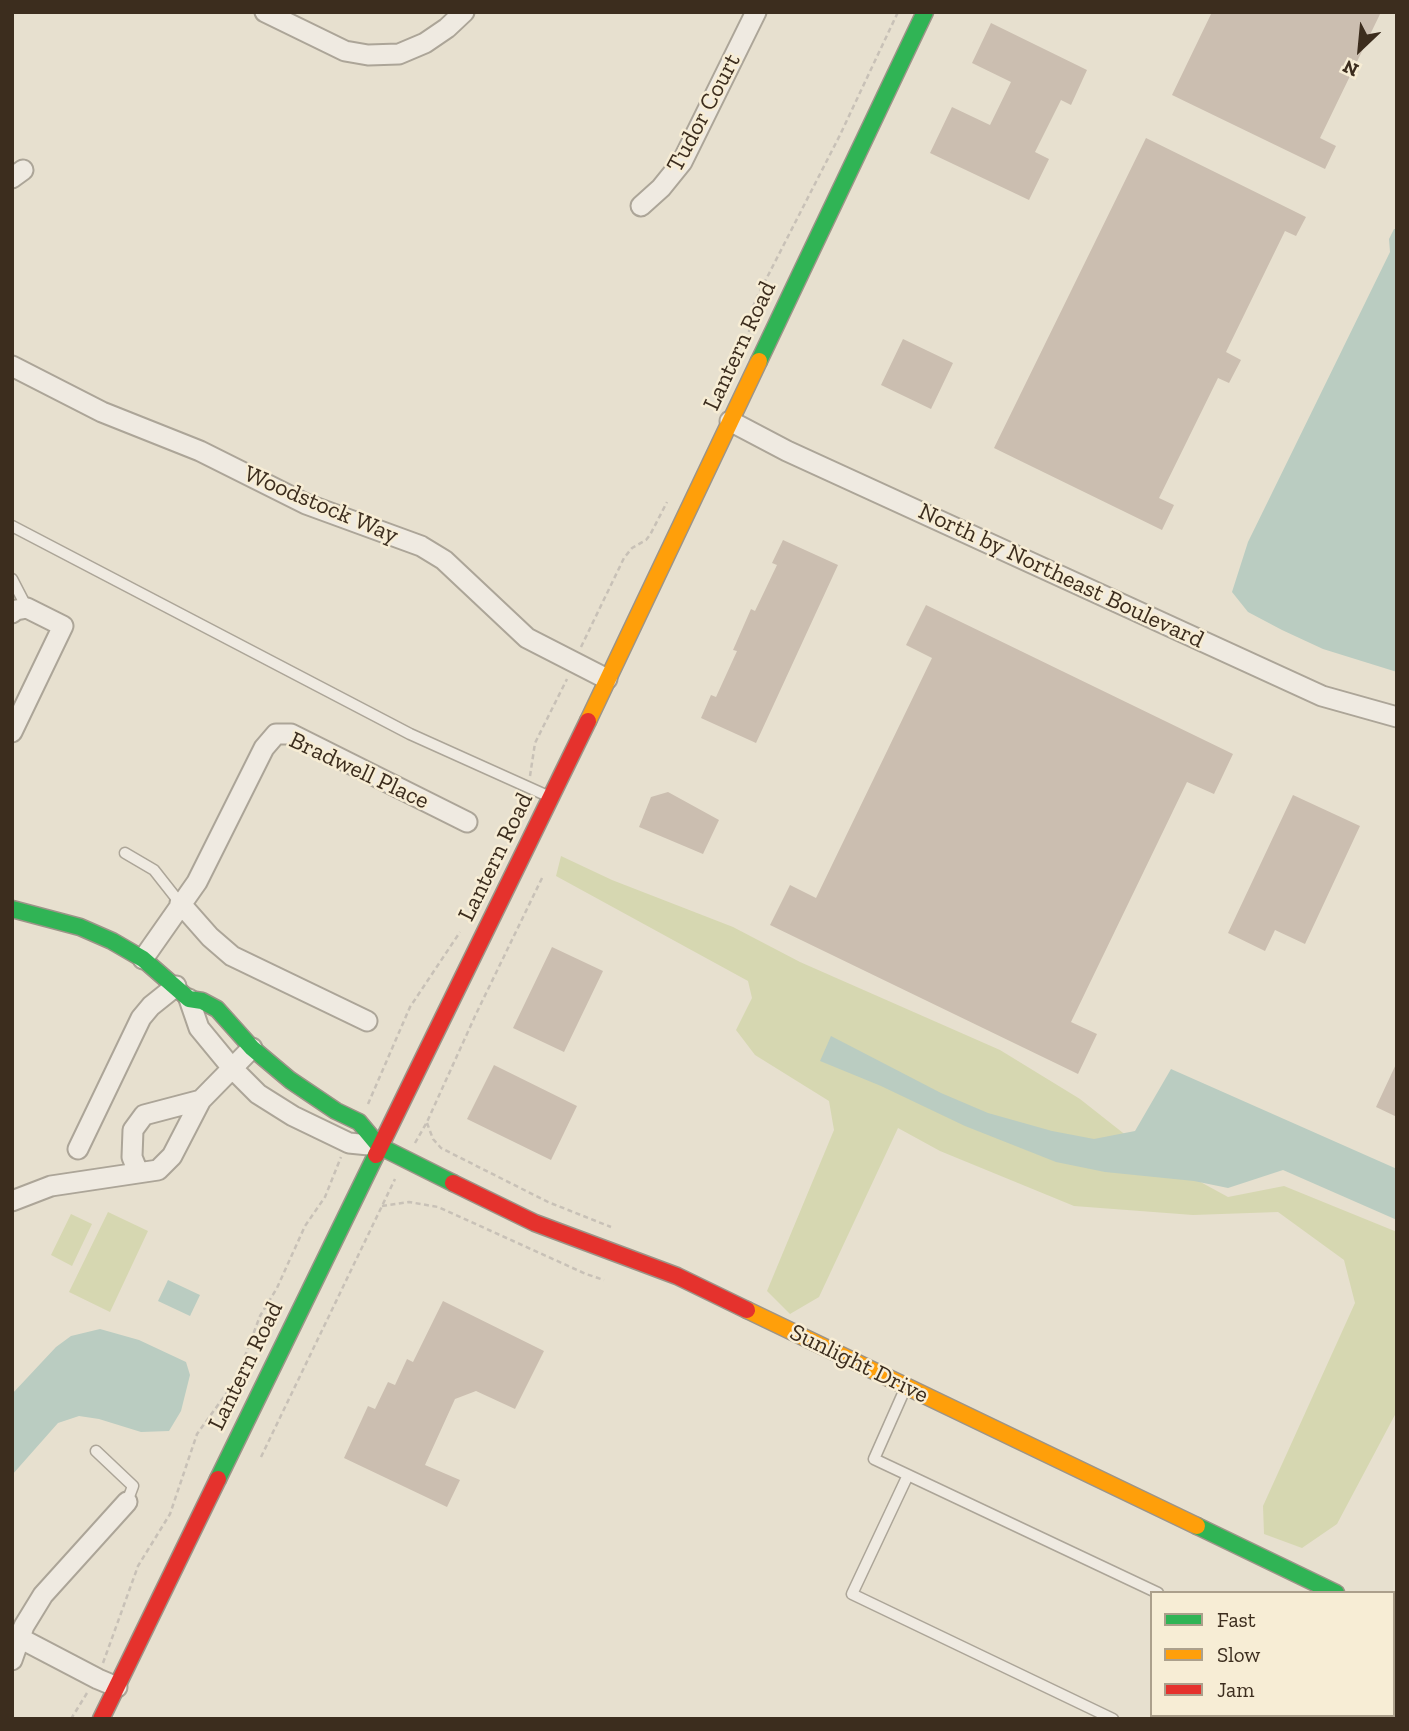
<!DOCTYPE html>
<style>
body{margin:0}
#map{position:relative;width:1409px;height:1731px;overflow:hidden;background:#e7e0cf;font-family:"Zilla Slab",serif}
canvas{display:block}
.frame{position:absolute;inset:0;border:14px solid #3c2d1e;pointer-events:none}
.legend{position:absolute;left:1150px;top:1591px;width:245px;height:126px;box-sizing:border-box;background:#f7edd5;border:2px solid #aca08c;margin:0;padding:9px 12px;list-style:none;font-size:21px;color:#3c2d1e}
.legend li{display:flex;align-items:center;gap:14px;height:35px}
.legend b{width:35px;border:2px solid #aca08c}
.north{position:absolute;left:1325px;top:14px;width:70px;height:70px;-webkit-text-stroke:5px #f7edd5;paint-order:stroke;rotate:206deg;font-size:19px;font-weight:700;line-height:28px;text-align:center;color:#3c2d1e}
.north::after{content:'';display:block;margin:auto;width:24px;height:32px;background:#3c2d1e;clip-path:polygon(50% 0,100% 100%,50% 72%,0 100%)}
</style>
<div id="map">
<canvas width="1409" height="1731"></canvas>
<div class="frame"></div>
<ul class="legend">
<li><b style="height:9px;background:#30b455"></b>Fast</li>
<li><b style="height:9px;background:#ff9f0a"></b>Slow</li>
<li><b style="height:9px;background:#e5322d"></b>Jam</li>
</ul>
<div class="north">N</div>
</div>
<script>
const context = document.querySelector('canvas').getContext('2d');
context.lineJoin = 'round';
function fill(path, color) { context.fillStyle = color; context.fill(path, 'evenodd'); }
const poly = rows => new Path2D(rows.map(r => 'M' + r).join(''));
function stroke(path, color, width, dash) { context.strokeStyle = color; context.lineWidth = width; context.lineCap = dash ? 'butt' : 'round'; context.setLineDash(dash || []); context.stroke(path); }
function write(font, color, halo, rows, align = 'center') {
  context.font = font + ' "Zilla Slab",serif'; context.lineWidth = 5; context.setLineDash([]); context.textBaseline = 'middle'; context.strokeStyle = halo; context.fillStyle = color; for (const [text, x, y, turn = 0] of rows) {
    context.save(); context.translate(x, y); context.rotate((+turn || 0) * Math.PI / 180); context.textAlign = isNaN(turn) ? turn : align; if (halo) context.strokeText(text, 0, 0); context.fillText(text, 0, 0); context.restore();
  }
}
fill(poly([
 [561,856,612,880,733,927,800,962,1000,1050,1080,1099,1151,1155,1228,1197,1284,1186,1397,1232,1397,1411,1337,1524,1302,1548,1264,1534,1263,1506,1355,1303,1344,1260,1278,1212,1193,1215,1074,1206,940,1151,898,1128,819,1297,790,1314,767,1291,834,1130,829,1101,755,1055,736,1030,752,998,748,981,556,876],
 [108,1212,148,1231,110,1312,69,1292],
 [71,1214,92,1224,72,1266,51,1255]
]), '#d6d7b1');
fill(poly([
 [1394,229,1397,229,1397,672,1323,649,1282,630,1248,612,1232,592,1248,542,1390,252,1389,239],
 [831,1036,941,1093,988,1113,1052,1131,1094,1139,1135,1131,1171,1069,1397,1169,1397,1220,1283,1170,1228,1188,1194,1181,1105,1172,1056,1162,965,1126,881,1086,820,1061],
 [168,1280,200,1295,190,1316,158,1301],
 [100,1329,139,1340,186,1362,190,1375,181,1411,169,1431,141,1432,99,1419,79,1416,58,1423,12,1475,12,1394,56,1347,71,1336]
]), '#baccc1');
fill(poly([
 [1212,12,1381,12,1320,138,1336,146,1325,169,1172,95],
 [991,23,1087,70,1071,105,1061,100,1035,152,1049,159,1029,200,930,153,952,107,990,125,1011,82,972,63],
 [1146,138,1306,217,1296,236,1285,231,1226,352,1241,360,1229,383,1218,378,1159,498,1174,505,1162,530,994,448],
 [903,339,953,363,931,409,881,385],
 [783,540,838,565,756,743,701,718,711,695,716,697,737,651,733,650,751,609,755,611,777,565,772,563],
 [926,605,1233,754,1214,794,1187,782,1071,1022,1097,1034,1078,1074,770,925,790,885,816,898,932,658,906,645],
 [668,792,719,820,703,854,639,827,651,797],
 [1293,795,1360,826,1305,944,1275,930,1265,951,1228,933],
 [552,947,603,971,564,1052,513,1028],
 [1397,1062,1397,1117,1376,1107],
 [494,1065,577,1106,551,1160,467,1119],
 [443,1301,544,1351,515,1409,476,1391,455,1399,425,1465,460,1480,447,1507,344,1458,368,1406,375,1409,388,1382,395,1385,407,1359,413,1362]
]), '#cbbeb0');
const lane = poly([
 [12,526,410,734,550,797],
 [12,579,27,608],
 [125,853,154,870,180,903],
 [905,1389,874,1459,908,1475,852,1594,1113,1719],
 [96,1451,133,1486,127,1502],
 [908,1475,1158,1593],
 [1187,1719,1192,1715]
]);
const street = poly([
 [265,12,345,51,368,55,399,54,425,43,447,28,464,12],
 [12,178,23,170],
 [641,206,661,188,682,162,756,12],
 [12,366,102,412,200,451,306,504,421,546,444,560,527,638,607,679],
 [730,421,787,451,1322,696,1397,717],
 [12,613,16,610,27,608,63,626,12,732],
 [180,903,210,937,232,956,367,1021],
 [143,959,197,882,264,748,276,734,291,734,467,822],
 [189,999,199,1028,232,1068,258,1094,293,1116,349,1143,379,1146],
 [78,1149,141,1018,151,1006,176,986],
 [138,1172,132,1157,133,1130,144,1115,201,1100],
 [12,1201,51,1186,158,1170,172,1156,201,1100,252,1048],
 [1393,1621,1397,1623],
 [12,1634,98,1679,117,1687],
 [12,1660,24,1626,43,1595,127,1502]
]);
const fast = poly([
 [759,361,925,12],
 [12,909,80,927,112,941,143,959,189,999,202,1001,217,1009,252,1048,290,1080,336,1111,359,1122,379,1146,453,1183],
 [218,1479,376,1155],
 [1197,1526,1336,1593]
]);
const slow = poly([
 [588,721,759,361],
 [747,1310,1197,1526]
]);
const jam = poly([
 [376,1155,588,721],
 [453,1183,535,1223,677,1276,747,1310],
 [101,1719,218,1479]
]);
stroke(lane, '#aca598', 13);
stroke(street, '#aca598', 23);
stroke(fast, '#9c9488', 19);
stroke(slow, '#9c9488', 19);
stroke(jam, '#9c9488', 19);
stroke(poly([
 [749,332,752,309,757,297,840,135,898,12],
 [581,647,624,558,632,548,646,540,650,535,667,502],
 [530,776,535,743,567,679],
 [368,1104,410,1007,460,932],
 [427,1123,433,1139,441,1148,548,1202,611,1227],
 [415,1143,427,1122,476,1014,543,876],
 [382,1206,409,1202,438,1207,586,1274,604,1280],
 [261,1457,395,1179],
 [103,1663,138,1566,170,1514,197,1434,236,1380,260,1316,277,1288,305,1226,325,1197,341,1157],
 [71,1719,87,1693]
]), '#c8c1b7', 2.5, [5, 3.5]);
stroke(lane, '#efeae1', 10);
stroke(street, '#efeae1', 19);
stroke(fast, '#30b455', 16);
stroke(slow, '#ff9f0a', 16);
stroke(jam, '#e5322d', 16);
write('24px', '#3c2d1e', '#f7edd5', [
 ["Tudor Court",704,113,-62],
 ["Lantern Road",740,346,-65],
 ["Woodstock Way",321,505,23],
 ["North by Northeast Boulevard",1061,576,25],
 ["Bradwell Place",359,771,25],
 ["Lantern Road",496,857,-64],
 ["Sunlight Drive",859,1364,26],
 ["Lantern Road",246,1366,-64]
]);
</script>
